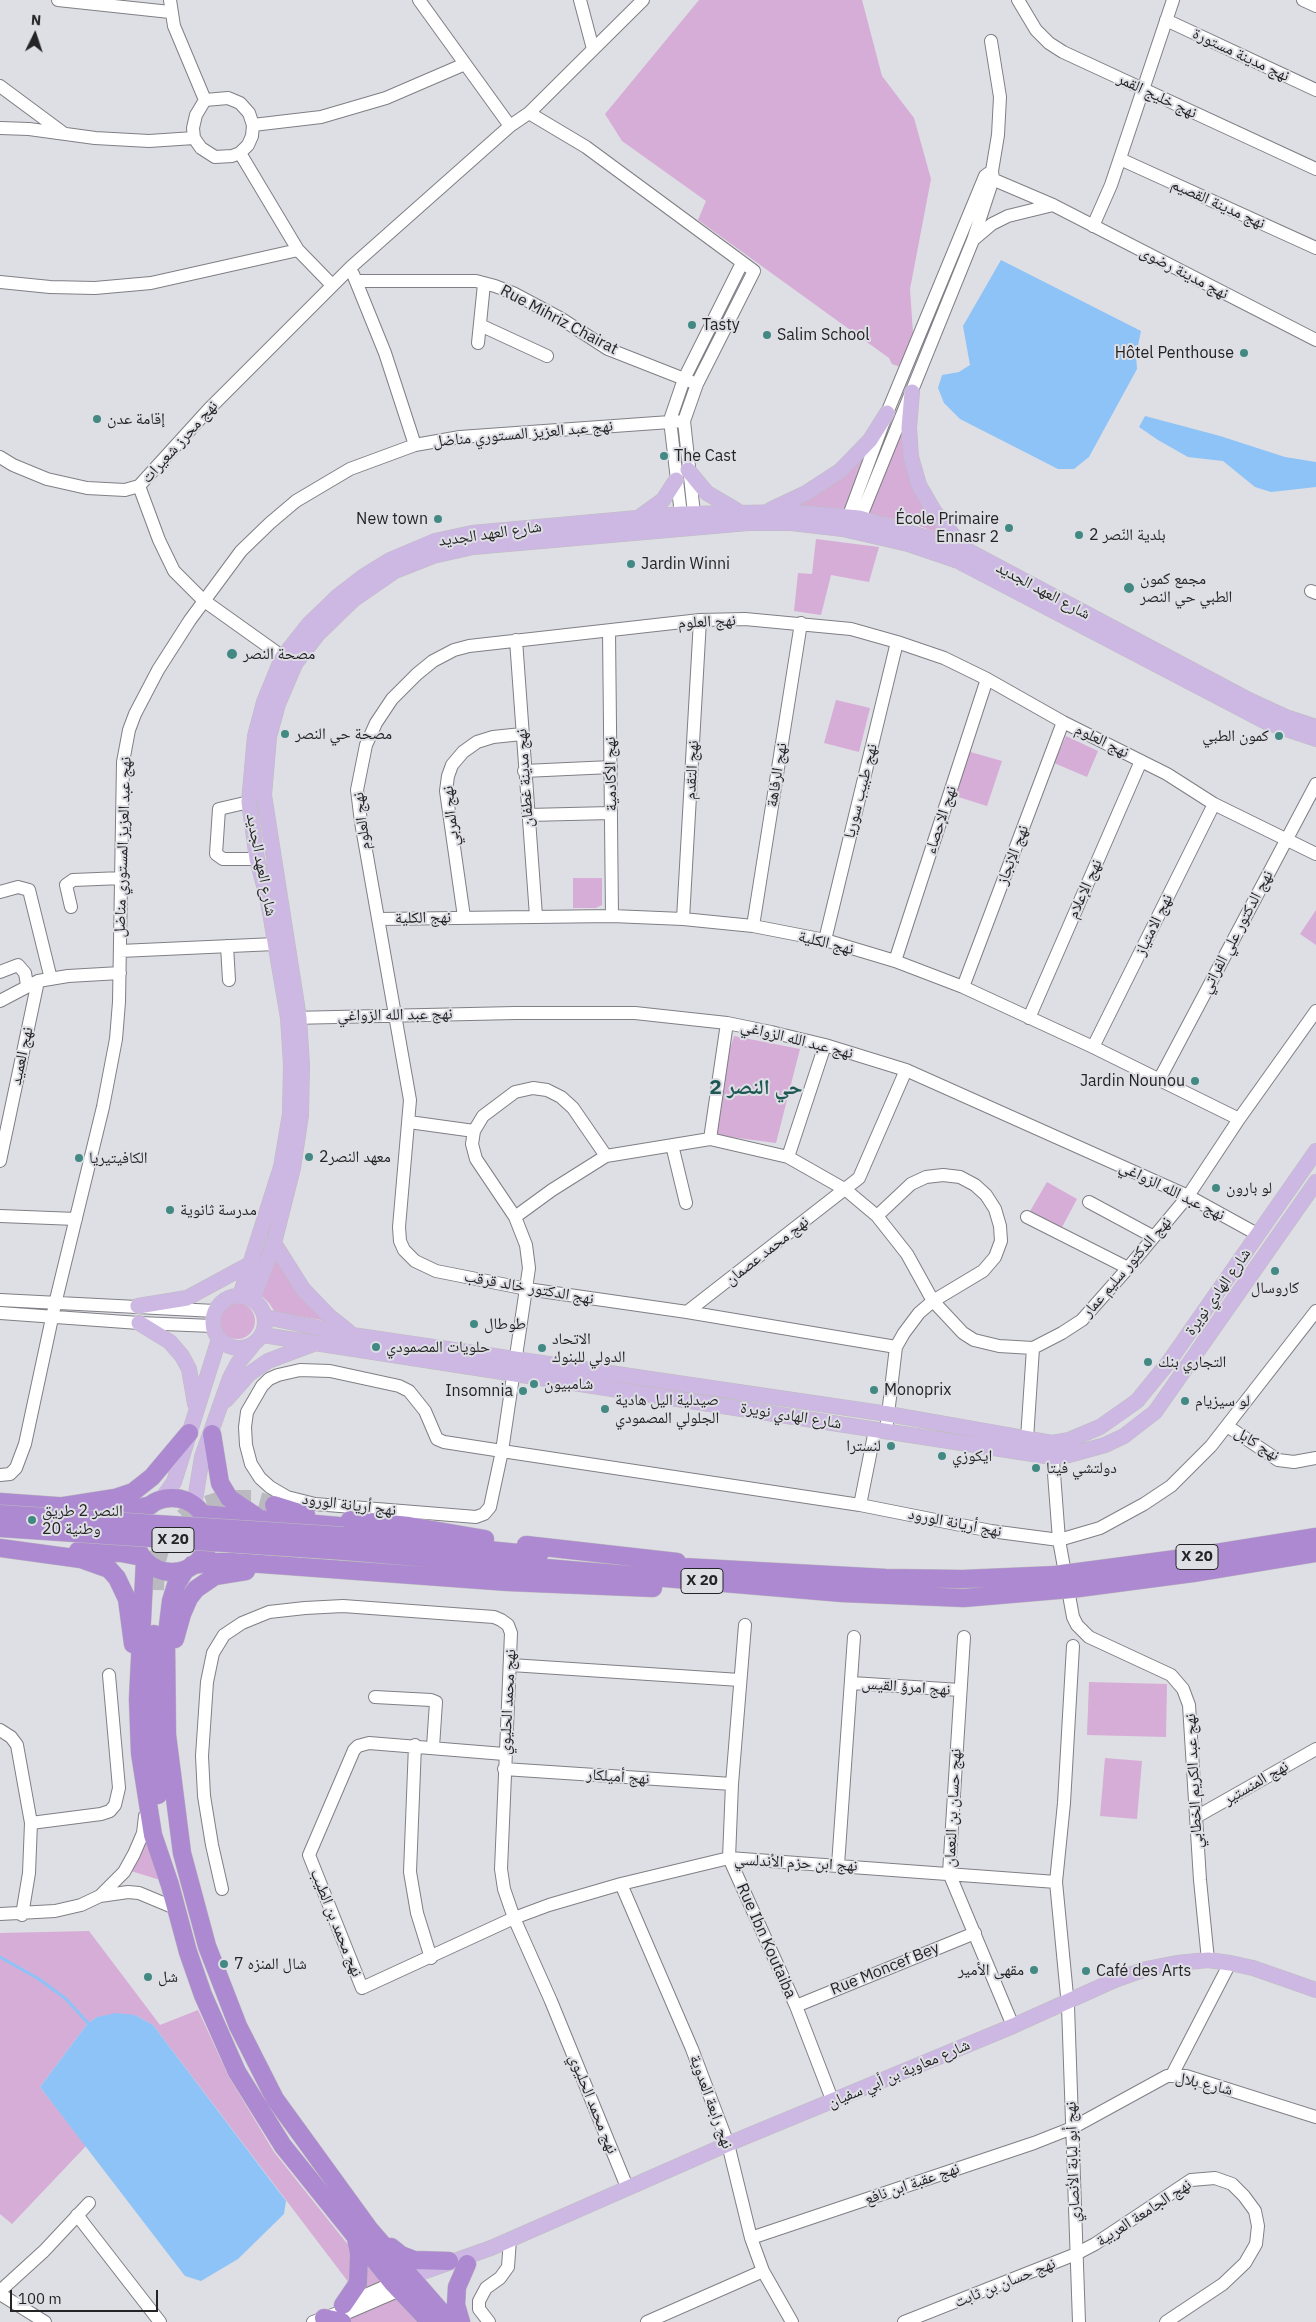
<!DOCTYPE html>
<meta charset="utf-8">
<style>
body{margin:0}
#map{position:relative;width:1316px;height:2322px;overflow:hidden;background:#dedee5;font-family:"IBM Plex Sans",sans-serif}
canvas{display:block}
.north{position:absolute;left:10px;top:10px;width:50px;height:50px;-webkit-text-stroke:4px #dedee5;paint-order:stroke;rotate:4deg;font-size:14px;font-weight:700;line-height:20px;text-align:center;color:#242426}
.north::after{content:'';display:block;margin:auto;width:18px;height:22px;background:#242426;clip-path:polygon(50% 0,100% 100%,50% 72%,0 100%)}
.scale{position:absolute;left:10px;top:2290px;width:148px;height:22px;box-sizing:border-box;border:2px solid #242426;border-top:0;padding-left:6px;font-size:15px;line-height:18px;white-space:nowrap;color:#242426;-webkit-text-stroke:4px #dedee5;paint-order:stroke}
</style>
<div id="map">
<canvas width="1316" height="2322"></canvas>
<div class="north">N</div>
<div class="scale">100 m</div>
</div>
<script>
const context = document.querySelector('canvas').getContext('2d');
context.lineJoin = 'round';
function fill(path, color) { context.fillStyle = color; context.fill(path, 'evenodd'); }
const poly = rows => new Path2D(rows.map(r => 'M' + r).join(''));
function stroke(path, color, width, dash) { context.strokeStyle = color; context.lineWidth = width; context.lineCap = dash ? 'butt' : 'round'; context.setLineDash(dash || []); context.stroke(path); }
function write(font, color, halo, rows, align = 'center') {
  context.font = font + ' "IBM Plex Sans","Noto Naskh Arabic",sans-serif'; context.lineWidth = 4; context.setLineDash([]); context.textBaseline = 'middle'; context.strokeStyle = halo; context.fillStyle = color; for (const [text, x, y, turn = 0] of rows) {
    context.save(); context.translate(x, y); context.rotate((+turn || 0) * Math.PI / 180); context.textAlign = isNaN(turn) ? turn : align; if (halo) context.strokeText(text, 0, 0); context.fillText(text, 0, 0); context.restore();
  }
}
fill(poly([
 [699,0,862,0,882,76,914,118,931,179,910,289,913,333,900,367,892,364,889,358,698,220,706,201,622,141,605,114],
 [905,427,907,457,949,537,914,524,871,514,786,507,869,447],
 [816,539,879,547,869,582,831,575,821,615,794,611,798,573,812,574],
 [836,700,870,708,859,752,824,743],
 [1066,736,1098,751,1087,777,1054,763],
 [967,751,1002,761,987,806,952,795],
 [573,878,602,878,602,905,596,908,573,908],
 [1316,910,1316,945,1300,934],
 [734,1036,800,1049,776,1143,715,1135,724,1067],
 [1047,1182,1077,1199,1061,1229,1029,1213],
 [274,1259,327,1321,275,1312,269,1303,262,1296],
 '219 1321a18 18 0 1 1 36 0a18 18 0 1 1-36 0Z',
 [1089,1682,1167,1684,1166,1737,1087,1735],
 [1105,1758,1142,1761,1137,1819,1100,1816],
 [148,1836,160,1880,131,1871],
 [89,1931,160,2025,198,2010,229,2077,274,2152,345,2241,422,2322,325,2322,365,2304,153,2025,135,2015,97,2017,88,2023,40,2087,86,2146,12,2224,0,2214,0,1933]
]), '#d6add6');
fill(poly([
 [1001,260,1141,331,1136,355,1137,369,1089,457,1074,469,1058,469,960,419,944,403,938,388,942,375,959,372,970,365,963,326],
 [1145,416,1220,436,1285,457,1316,462,1316,487,1271,492,1255,487,1223,461,1188,457,1158,440,1139,427],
 [116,2013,135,2015,153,2025,286,2201,284,2214,238,2259,201,2281,185,2276,40,2087,88,2023,97,2017]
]), '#8dc3f6');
stroke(poly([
 [0,1957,39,1979,66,1999,88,2023]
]), '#8dc3f6', 3);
stroke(poly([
 [155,1590,156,1564,160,1550,175,1526,185,1516,197,1508,224,1499,252,1499,274,1505]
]), '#b9b9bf', 18, [18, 9]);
const minor = poly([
 [58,0,170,12],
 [170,0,174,26,205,100],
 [419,0,510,126],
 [580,0,593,49],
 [1018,0,1036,30,1049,43,1063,52,1316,169],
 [1303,0,1316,6],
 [1166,20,1316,90],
 [0,86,62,132],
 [228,98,240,103,249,113,253,125,252,136,248,145,240,153,232,156,215,157,201,148,194,138,193,128,196,115,205,100,228,98],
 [529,113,586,147,754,271,697,384,684,421,695,523],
 [253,125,321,117,386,98,465,64],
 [0,128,29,129,95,138,149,141,194,138],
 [240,153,298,250,332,285],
 [1120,159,1316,248],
 [985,176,1053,205,1316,340],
 [1093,226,1111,185,1173,0],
 [973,240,993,179,992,171,998,135,1000,97,991,41],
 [353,274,385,353,415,445],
 [356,281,476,281,495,286,513,293,560,318,608,349,697,384],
 [0,282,50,287,95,288,151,283,298,250],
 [480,325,547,356],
 [478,343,484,284],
 [0,457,13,465,47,479,87,488,125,490,139,486],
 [682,523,670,420,684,379,742,263],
 [845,526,887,413,985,176,992,171],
 [857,526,973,240,992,224,1008,216,1053,205],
 [1311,591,1316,593],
 [609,631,612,916],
 [516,640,536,916],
 [290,662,203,600,174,571,159,540,139,486,209,409,351,267,510,126,529,113,643,0],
 [524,771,611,767],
 [249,802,219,809,216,854,223,859,257,859],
 [528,815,611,813],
 [0,892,18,887,29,890,51,979],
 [71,907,66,885,73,880,122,878],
 [464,917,446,791,448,776,452,765,463,752,477,742,493,737,522,734],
 [378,919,612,916,683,919,753,926,825,940,895,961,963,987,1093,1047,1239,1119],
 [683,919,700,620],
 [753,926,801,623],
 [825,940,897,642],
 [227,946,229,980],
 [120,951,275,944],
 [895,961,987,679],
 [0,972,18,965,25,973,27,985],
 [963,987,1063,722],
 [0,1001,38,981,68,976,120,973],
 [291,1018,515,1013,635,1013,727,1023,771,1032,825,1045,906,1070,1188,1196,1257,1234],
 [1029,1018,1141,761],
 [1093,1047,1214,804],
 [1159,1080,1316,784],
 [409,1122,474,1131],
 [710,1139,727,1023],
 [672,1145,686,1203],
 [606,1156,573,1108,561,1097,547,1090,533,1088,515,1092,483,1116,474,1131,472,1144,476,1159,515,1217,526,1245,529,1268,502,1451,860,1505,991,1531,1059,1540,1100,1528,1144,1504,1171,1486,1211,1446,1316,1311],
 [788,1157,825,1045],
 [0,1161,38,981],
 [1089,1202,1154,1237],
 [0,1216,76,1219],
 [877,1216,911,1184,926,1177,943,1175,960,1177,975,1185,986,1195,995,1209,1000,1226,1001,1241,995,1257,983,1271,933,1301,919,1313,904,1333,896,1347,886,1431],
 [515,1217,552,1190,606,1156,710,1139,788,1157,846,1190,877,1216,907,1254,933,1301,963,1333,974,1340,999,1346,1033,1348,1062,1333,1082,1320,1128,1268,1188,1196,1239,1119,1316,1011],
 [1027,1217,1128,1268],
 [0,1300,215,1311],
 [687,1312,859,1178,906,1070],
 [0,1313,139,1323,213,1326],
 [896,1347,687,1312,527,1289,436,1271,415,1261,404,1250,400,1241,399,1227,410,1100,361,822,357,790,366,745,376,723,392,699,417,674,433,661,454,650,469,646,700,620,745,619,851,629,897,642,944,658,987,679,1063,722,1167,774,1214,804,1316,854],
 [300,1370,330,1371,399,1386,409,1391,425,1411,437,1439,444,1442,502,1451,490,1507,484,1514,476,1517,315,1504,287,1497,270,1487,260,1478,251,1464,246,1445,245,1427,247,1412,262,1386,269,1379,278,1375,300,1370],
 [1227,1426,1278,1460,1294,1462,1316,1458],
 [1027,1439,1033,1348],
 [1052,1447,1059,1540,1073,1617,1077,1625,1089,1637,1171,1675,1183,1689,1189,1705,1200,1880,1208,1960],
 [0,1475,10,1474,16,1468,25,1444,55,1304,103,1107,116,1039,119,1002,123,762,129,730,135,714,158,670,190,620,241,551,270,523,296,501,350,469,415,445,460,437,684,421],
 [860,1505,875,1430],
 [745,1625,732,1784,729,1858,796,2006,833,2102],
 [964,1637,949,1873,1013,2026],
 [1073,1646,1064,1803,1056,1882,1068,2006,1079,2322],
 [511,1665,740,1680],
 [852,1683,960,1690],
 [375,1697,431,1700,436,1702,433,1747],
 [0,1730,11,1737,17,1745,31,1823,29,1873,22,1915],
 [415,1745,410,1872,417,1913,431,1958],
 [504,1754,369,1743,358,1746,354,1750,309,1855,362,1988,514,1918,549,1905,621,1884,729,1858,1056,1882],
 [504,1769,732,1784],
 [1196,1817,1316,1749],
 [31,1823,101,1814,110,1811,115,1805,119,1788,109,1675],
 [838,1865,854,1637],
 [621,1884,692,2049,728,2144,751,2238,763,2271,792,2322],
 [222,1889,212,1845,204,1796,202,1756,207,1682,213,1653,224,1635,242,1623,269,1612,305,1608,343,1606,494,1617,501,1620,508,1625,511,1633,501,1869,504,1889,514,1918,551,2001,627,2187],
 [100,1896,124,1872,134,1854,143,1833,145,1816],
 [0,1914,55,1911,81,1905,100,1896,128,1892,139,1893,175,1908],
 [796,2006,975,1933],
 [1172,2075,1230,1963],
 [77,2215,160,2322],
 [751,2238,1034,2143,1072,2128,1167,2076,1186,2076,1316,2117],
 [0,2291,44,2251,89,2203],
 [0,2294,45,2322],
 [343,2305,393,2283],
 [313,2322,335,2314,349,2312,400,2290],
 [489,2322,479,2309,479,2301,486,2288,500,2278,508,2267,510,2239],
 [647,2322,763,2271],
 [904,2322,1076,2254,1095,2244,1191,2180,1215,2178,1232,2184,1244,2196,1255,2211,1258,2226,1256,2244,1245,2263,1223,2284,1166,2322]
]);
const major = poly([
 [912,392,909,428,911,457,919,485,934,511,963,548],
 [688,470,707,493,736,510],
 [770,510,806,493,840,471,870,440,887,413],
 [641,516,663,500,676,480],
 [274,1243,303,1289,329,1316,349,1332],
 '213 1322a26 26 0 1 1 52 0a26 26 0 1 1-52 0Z',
 [240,1296,281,1167,290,1114,291,1064,288,1018,268,901,257,859,249,802,255,736,264,702,282,658,309,624,338,596,364,576,390,560,435,541,472,533,681,514,791,512,859,518,963,548,1249,700,1286,717,1316,727],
 [253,1299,274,1243,293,1168,301,1115,302,1065,299,1018,264,795,269,737,278,704,295,664,318,634,353,600,395,571,433,556,473,547,748,523,791,523,843,529,908,544,958,561,1268,723,1316,739],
 [138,1306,187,1298,250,1264],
 [266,1317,352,1335,888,1414,1052,1443,1069,1440,1100,1427,1137,1401,1168,1363,1316,1151],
 [139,1323,170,1342,182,1356,189,1369,195,1404],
 [263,1335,1052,1457,1069,1455,1105,1445,1124,1436,1155,1412,1316,1182],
 [226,1400,249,1374,268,1361,316,1343],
 [161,1500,174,1482,219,1339],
 [194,1506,202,1457,230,1378,238,1363,253,1345],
 [400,2280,491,2248,728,2144,1013,2026,1115,1980,1146,1969,1177,1963,1208,1960,1230,1963,1253,1968,1316,1990]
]);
const highway = poly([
 [212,1434,220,1483,229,1498,257,1517],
 '135 1535a37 37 0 1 1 74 0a37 37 0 1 1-74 0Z',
 [0,1502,127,1511,151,1505],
 [274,1505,306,1515],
 [64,1506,115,1498,133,1492,152,1477,189,1433],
 [202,1514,361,1528],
 [350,1520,409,1526,485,1539],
 [344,1536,539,1555],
 [526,1545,677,1562],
 [0,1548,81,1559,109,1569,117,1578,127,1599,133,1644],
 [78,1551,121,1553,142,1557],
 [345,1551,842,1593,964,1598,1058,1590],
 [145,1560,138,1699,140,1753,153,1835,170,1885,188,1952,203,1995,237,2072,283,2146,393,2283,430,2322],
 [192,1565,215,1562,234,1562,508,1582,653,1588],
 [665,1566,886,1578,963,1579,1056,1575],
 [186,1569,176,1585,171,1601,166,1642,167,1735,182,1853,207,1946,238,2026,275,2099,370,2230,450,2322],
 [1078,1572,1191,1557,1316,1537],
 [1079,1588,1193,1573,1316,1553],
 [154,1634,152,1726,158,1795],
 [175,1639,182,1614,189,1598,196,1589,215,1576,246,1571],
 [391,2247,401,2255,414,2260,449,2261],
 [343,2305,358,2283,359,2253,356,2238],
 [324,2318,342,2322],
 [461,2322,456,2305,457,2287,467,2264]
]);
stroke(minor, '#7f7f85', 14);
stroke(major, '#bdbdbe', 16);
stroke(highway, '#bdbdbe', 19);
stroke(minor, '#fff', 12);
stroke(major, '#cdb8e3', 15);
stroke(highway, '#ac89d0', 18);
const highwayBridge = poly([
 [0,1514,344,1536],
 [0,1528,345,1551],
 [1056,1575,1078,1572],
 [1058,1590,1079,1588]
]);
stroke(highwayBridge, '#bdbdbe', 19, []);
stroke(highwayBridge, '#ac89d0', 18);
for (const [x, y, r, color] of [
 [692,325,5,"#428984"],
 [767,335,5,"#428984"],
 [1244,353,5,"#428984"],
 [97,419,5,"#428984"],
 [664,456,5,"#428984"],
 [438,519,5,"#428984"],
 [1009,528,5,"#428984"],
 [1079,535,5,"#428984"],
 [631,564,5,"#428984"],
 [1129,588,6,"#428984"],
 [232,654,6,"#428984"],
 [285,734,5,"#428984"],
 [1279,736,5,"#428984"],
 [1195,1081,5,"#428984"],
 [309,1157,5,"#428984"],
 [79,1158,5,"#428984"],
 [1216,1188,5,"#428984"],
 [170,1210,5,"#428984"],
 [1275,1271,5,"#428984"],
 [474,1324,5,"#428984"],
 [376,1347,5,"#428984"],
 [542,1348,5,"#428984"],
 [1148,1362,5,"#428984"],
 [534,1384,5,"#428984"],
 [874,1390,5,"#428984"],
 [523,1391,5,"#428984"],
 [1185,1401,5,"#428984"],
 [605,1409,5,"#428984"],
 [891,1446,5,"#428984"],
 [942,1456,5,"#428984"],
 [1036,1468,5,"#428984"],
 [32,1520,5,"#428984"],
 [224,1964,5,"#428984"],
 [1034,1970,5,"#428984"],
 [1086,1971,5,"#428984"],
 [148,1977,5,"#428984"]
]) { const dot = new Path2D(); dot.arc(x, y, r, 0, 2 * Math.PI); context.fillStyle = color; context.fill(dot); stroke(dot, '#dedee5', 2); }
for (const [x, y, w] of [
 [173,1540,42],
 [1197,1557,42],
 [702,1581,42]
]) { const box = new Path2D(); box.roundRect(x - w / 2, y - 12.5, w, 25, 4); context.fillStyle = '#dedee5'; context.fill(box); stroke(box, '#242426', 1); }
write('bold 15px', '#242426', null, [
 ["X 20",173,1540],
 ["X 20",1197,1557],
 ["X 20",702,1581]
]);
write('16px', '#242426', '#dedee5', [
 ["نهج مدينة مستورة",1241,55,25],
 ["نهج خليج القمر",1157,96,25],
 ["نهج مدينة القصيم",1218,204,24],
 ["نهج مدينة رضوى",1184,273,27],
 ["Rue Mihriz Chairat",559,320,28],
 ["نهج عبد العزيز المستوري مناضل",523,434,-5],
 ["نهج محرز شعيرات",180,442,-48],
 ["شارع العهد الجديد",490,534,-8],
 ["شارع العهد الجديد",1043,591,28],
 ["نهج العلوم",707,622,-3],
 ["نهج العلوم",1102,741,26],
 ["نهج التقدم",692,770,-87],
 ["نهج الأكادمية",611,774,-91],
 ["نهج الرفاهة",777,775,-81],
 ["نهج مدينة غطفان",525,778,-94],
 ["نهج طبيب سوريا",861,791,-76],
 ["نهج المربي",451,816,-96],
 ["نهج الإحصاء",941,820,-72],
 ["نهج العلوم",362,821,-97],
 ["نهج عبد العزيز المستوري مناضل",123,847,-88],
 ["نهج الإنجاز",1013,855,-69],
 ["شارع العهد الجديد",261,865,79],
 ["نهج الإعلام",1085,889,-66],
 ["نهج الكلية",423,918,-1],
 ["نهج الامتياز",1154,925,-64],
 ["نهج الدكتور علي الفراتي",1237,932,-62],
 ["نهج الكلية",826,943,14],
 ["نهج عبد الله الزواغي",395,1015,-1],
 ["نهج عبد الله الزواغي",797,1040,14],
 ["نهج العميد",22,1056,-78],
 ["نهج عبد الله الزواغي",1172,1191,26],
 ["نهج محمد عصمان",767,1251,-38],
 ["نهج الدكتور سليم عمار",1127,1267,-49],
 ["نهج الدكتور خالد قرقب",529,1288,10],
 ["شارع الهادي نويرة",1218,1292,-55],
 ["شارع الهادي نويرة",791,1416,9],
 ["نهج كابل",1257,1444,32],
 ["نهج أريانة الورود",349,1505,7],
 ["نهج أريانة الورود",955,1523,11],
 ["نهج امرؤ القيس",906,1687,4],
 ["نهج محمد الحليوي",508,1702,-87],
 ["نهج أميلكار",618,1777,4],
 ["نهج عبد الكريم الخطابي",1194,1781,-93],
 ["نهج المنستير",1256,1783,-30],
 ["نهج حسان بن النعمان",953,1808,-87],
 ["نهج ابن حزم الأندلسي",796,1863,3],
 ["نهج محمد بن الطيب",336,1923,68],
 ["Rue Ibn Koutaiba",766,1941,66],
 ["Rue Moncef Bey",885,1969,-22],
 ["شارع معاوية بن أبي سفيان",899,2074,-23],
 ["شارع بلال",1204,2084,13],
 ["نهج رابعة العدوية",711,2102,70],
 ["نهج محمد الحليوي",593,2104,68],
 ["نهج أبو لبابة الأنصاري",1073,2162,-92],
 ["نهج عقبة ابن نافع",912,2184,-19],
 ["نهج الجامعة العربية",1144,2213,-33],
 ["نهج حسان بن ثابت",1005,2283,-22]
]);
write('16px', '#242426', '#dedee5', [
 ["Tasty",702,325],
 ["Salim School",777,335],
 ["Hôtel Penthouse",1234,353,"right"],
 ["إقامة عدن",107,419],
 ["The Cast",674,456],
 ["New town",428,519,"right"],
 ["École Primaire",999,519,"right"],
 ["Ennasr 2",999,537,"right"],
 ["بلدية النّصر 2",1089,535],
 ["Jardin Winni",641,564],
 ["مجمع كمون",1140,579],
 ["الطبي حي النصر",1140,597],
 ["مصحة النصر",243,654],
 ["مصحة حي النصر",295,734],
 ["كمون الطبي",1269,736,"right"],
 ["Jardin Nounou",1185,1081,"right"],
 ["معهد النصر2",319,1157],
 ["الكافيتيريا",89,1158],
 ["لو بارون",1226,1188],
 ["مدرسة ثانوية",180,1210],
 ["كاروسال",1275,1288,"center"],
 ["طوطال",484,1324],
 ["الاتحاد",552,1339],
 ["الدولي للبنوك",552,1357],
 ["حلويات المصمودي",386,1347],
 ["التجاري بنك",1158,1362],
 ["شامبيون",544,1384],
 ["Monoprix",884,1390],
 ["Insomnia",513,1391,"right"],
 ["صيدلية اليل هادية",615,1400],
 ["الجلولي المصمودي",615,1418],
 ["لو سيزيام",1195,1401],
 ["لنسترا",881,1446,"right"],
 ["ايكوزي",952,1456],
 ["دولتشي فيتا",1046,1468],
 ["النصر 2 طريق",42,1511],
 ["وطنية 20",42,1529],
 ["شال المنزه 7",234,1964],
 ["مقهى الأمير",1024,1970,"right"],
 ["Café des Arts",1096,1971],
 ["شل",158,1977]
], 'left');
write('bold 21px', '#1e5854', '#dedee5', [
 ["حي النصر 2",756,1088]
]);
</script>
